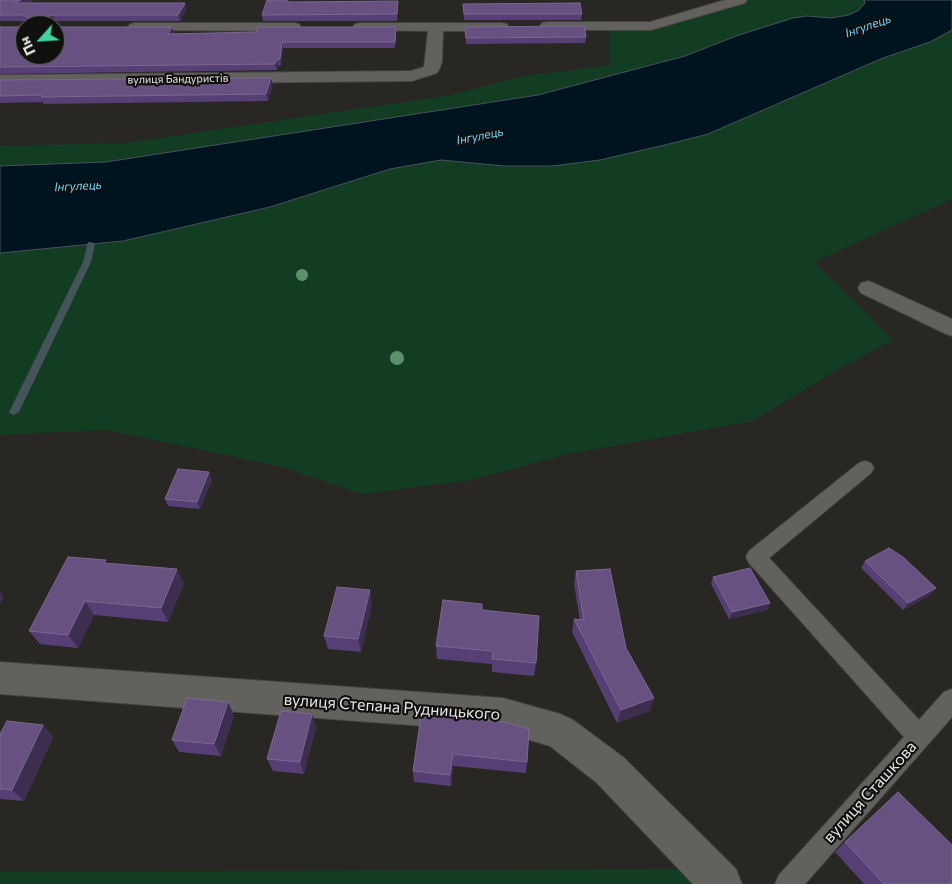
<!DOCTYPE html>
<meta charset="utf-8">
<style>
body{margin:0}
#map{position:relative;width:952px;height:884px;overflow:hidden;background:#282724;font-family:Commissioner,sans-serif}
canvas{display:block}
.north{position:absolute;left:15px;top:15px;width:50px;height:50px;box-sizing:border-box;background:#10100f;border:1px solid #666664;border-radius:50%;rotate:244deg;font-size:14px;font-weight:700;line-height:20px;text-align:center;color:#e7e6e4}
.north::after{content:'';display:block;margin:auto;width:18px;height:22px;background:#41d4a1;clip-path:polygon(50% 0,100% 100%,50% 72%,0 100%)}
</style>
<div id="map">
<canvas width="952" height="884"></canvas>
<div class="north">Пн</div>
</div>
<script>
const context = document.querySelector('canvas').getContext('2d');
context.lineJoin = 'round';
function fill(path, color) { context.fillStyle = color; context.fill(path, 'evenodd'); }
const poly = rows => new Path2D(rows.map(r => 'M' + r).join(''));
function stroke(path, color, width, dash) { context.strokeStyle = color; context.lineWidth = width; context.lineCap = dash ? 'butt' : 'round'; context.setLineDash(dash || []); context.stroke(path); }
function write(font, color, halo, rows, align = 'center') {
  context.font = font + ' Commissioner,sans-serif'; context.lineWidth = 4.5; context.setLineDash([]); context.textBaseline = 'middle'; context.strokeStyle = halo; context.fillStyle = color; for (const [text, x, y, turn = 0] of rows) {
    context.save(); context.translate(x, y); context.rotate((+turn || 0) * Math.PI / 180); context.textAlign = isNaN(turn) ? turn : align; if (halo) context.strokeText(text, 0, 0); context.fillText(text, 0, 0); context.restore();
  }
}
fill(poly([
 [740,0,864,0,866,3,859,10,849,15,831,18,807,16,793,18,739,35,685,56,538,95,106,162,0,166,0,146,126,143,451,95,518,77,610,65,610,26,651,26],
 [952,30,952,199,814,262,893,340,837,370,753,421,568,454,471,480,361,494,282,467,107,430,0,435,0,253,123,241,270,207,390,169,441,160,504,166,669,144,708,134,883,58,930,42],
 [707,869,721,884,0,884,0,872]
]), '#133d23');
const water = poly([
 [864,0,952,0,952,30,930,42,883,58,708,134,669,144,600,160,552,166,504,166,441,160,390,169,270,207,123,241,0,253,0,166,106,162,538,95,685,56,739,35,793,18,807,16,831,18,849,15,859,10,865,3,864,0]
]);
fill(water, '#00141f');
stroke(water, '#45535a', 1);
fill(poly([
 [88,242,91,242,95,244,91,262,19,412,14,415,11,414,9,412,83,262,88,242]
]), '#45535a');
const lane = poly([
 [865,461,871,463,874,468,871,473,769,558,919,720,944,692,952,689,952,717,805,884,775,884,779,875,904,737,749,563,746,557,749,551,859,463,865,461]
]);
const street = poly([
 [725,0,747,0,745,3,651,30,547,30,542,29,540,26,542,23,547,22,650,22,725,0],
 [135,23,294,23,299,24,301,27,299,30,294,31,130,30,128,27,130,24,135,23],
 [360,23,502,23,507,24,509,27,507,30,502,31,443,31,442,62,439,70,437,73,412,81,0,85,0,75,411,71,424,67,428,31,355,30,353,27,355,24,360,23],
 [869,281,952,319,952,336,944,333,861,293,858,288,861,283,869,281],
 [0,662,503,698,560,714,573,720,623,757,736,869,742,884,693,884,597,783,550,746,503,732,0,694,0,662]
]);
stroke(lane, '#444341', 2);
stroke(street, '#444341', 2);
fill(lane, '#62615e');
fill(street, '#62615e');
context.fillStyle = '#5c906b';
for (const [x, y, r] of [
 [302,275,6],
 [397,358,7]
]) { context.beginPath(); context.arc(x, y, r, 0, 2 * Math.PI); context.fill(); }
fill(poly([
 [0,0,34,0,28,3,185,3,186,9,180,21,55,21,25,25,174,33,173,34,396,33,395,48,283,48,281,65,278,66,277,70,0,74,0,27,23,27,24,21,0,21],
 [267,0,289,0,288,2,398,7,397,21,263,21,262,15],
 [463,4,582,14,581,20,464,20],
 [465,27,586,37,585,43,466,44],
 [271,78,273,84,268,101,43,104,43,102,0,103,0,80],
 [209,472,212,480,200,509,168,506,165,499],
 [865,561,930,595,903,610,861,568],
 [107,563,184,583,168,622,94,615,78,648,40,644,29,631],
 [576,571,626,648,650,711,617,723,572,632,574,619,580,620,574,584],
 [713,577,770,603,767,610,729,619,711,584],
 [372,604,361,652,328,649,324,636],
 [482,604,482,610,536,663,534,676,492,672,492,664,437,659,436,646],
 [234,715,221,756,179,752,172,740],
 [421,716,527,762,526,773,453,766,451,786,414,782,413,771],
 [43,725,53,737,24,801,0,799,0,734],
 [316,727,304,774,273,771,267,759],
 [845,842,952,884,864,884,835,852]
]), '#563f74');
fill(poly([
 [21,0,34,0,18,10,15,3],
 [185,3,186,9,180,21,178,15],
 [53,15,55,21,48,23,46,20,46,17],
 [172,27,174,33,170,40,168,34],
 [282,42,283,48,281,65,280,59],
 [277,59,278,66,277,70,275,64],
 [271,78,273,84,268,101,266,94],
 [209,472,212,480,200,509,197,502],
 [177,569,184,583,168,622,161,608],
 [936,588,930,595,903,610,908,603],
 [370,590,372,604,361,652,358,639],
 [0,591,4,597,0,604],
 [85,601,94,615,78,648,68,635],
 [770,603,767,610,729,619,732,612],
 [654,698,650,711,617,723,621,710],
 [228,702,234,715,221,756,214,744],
 [312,714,316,727,304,774,300,762],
 [43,725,53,737,24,801,12,790],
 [453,754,453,766,451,786,450,775]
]), '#3d2e4f');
const building = poly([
 [0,0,21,0,15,3,185,3,178,15,53,15,46,17,46,20,51,21,52,25,25,25,25,55,55,55,55,27,172,27,168,34,256,32,258,27,396,27,395,42,282,42,280,59,277,59,275,64,0,67,0,27,23,27,25,21,31,19,23,15,0,15,0,0],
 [267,0,287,0,287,2,398,1,397,14,262,15,267,0],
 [580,3,582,14,464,14,463,4,580,3],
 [584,26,586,37,466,38,465,27,584,26],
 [271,78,266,94,41,97,42,95,0,96,0,80,271,78],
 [178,469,209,472,197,502,165,499,178,469],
 [889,548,903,557,936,588,908,603,865,561,889,548],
 [68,557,106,560,104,563,177,569,161,608,85,601,68,635,29,631,68,557],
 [750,568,770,603,732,612,713,577,750,568],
 [610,569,626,648,654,698,621,710,574,619,584,620,576,571,610,569],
 [337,587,370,590,358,639,324,636,337,587],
 [443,600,482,604,482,610,539,616,536,663,492,659,493,651,436,646,443,600],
 [187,698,228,702,214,744,172,740,187,698],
 [281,711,312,714,300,762,267,759,281,711],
 [421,716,503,722,529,729,527,762,453,754,450,775,413,771,421,716],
 [7,721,43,725,12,790,0,789,0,734,7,721],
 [898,792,952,845,952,884,884,884,845,842,898,792]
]);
fill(building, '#665180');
stroke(building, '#7a6890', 1);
write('11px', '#e7e6e4', '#10100f', [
 ["вулиця Бандуристів",178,79,-1]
]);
write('italic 12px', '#7ad0fa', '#10100f', [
 ["Інгулець",868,26,-19],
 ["Інгулець",480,136,-11],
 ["Інгулець",78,186,-3]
]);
write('16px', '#e7e6e4', '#10100f', [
 ["вулиця Степана Рудницького",392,707,4],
 ["вулиця Сташкова",870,792,-48]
]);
</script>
